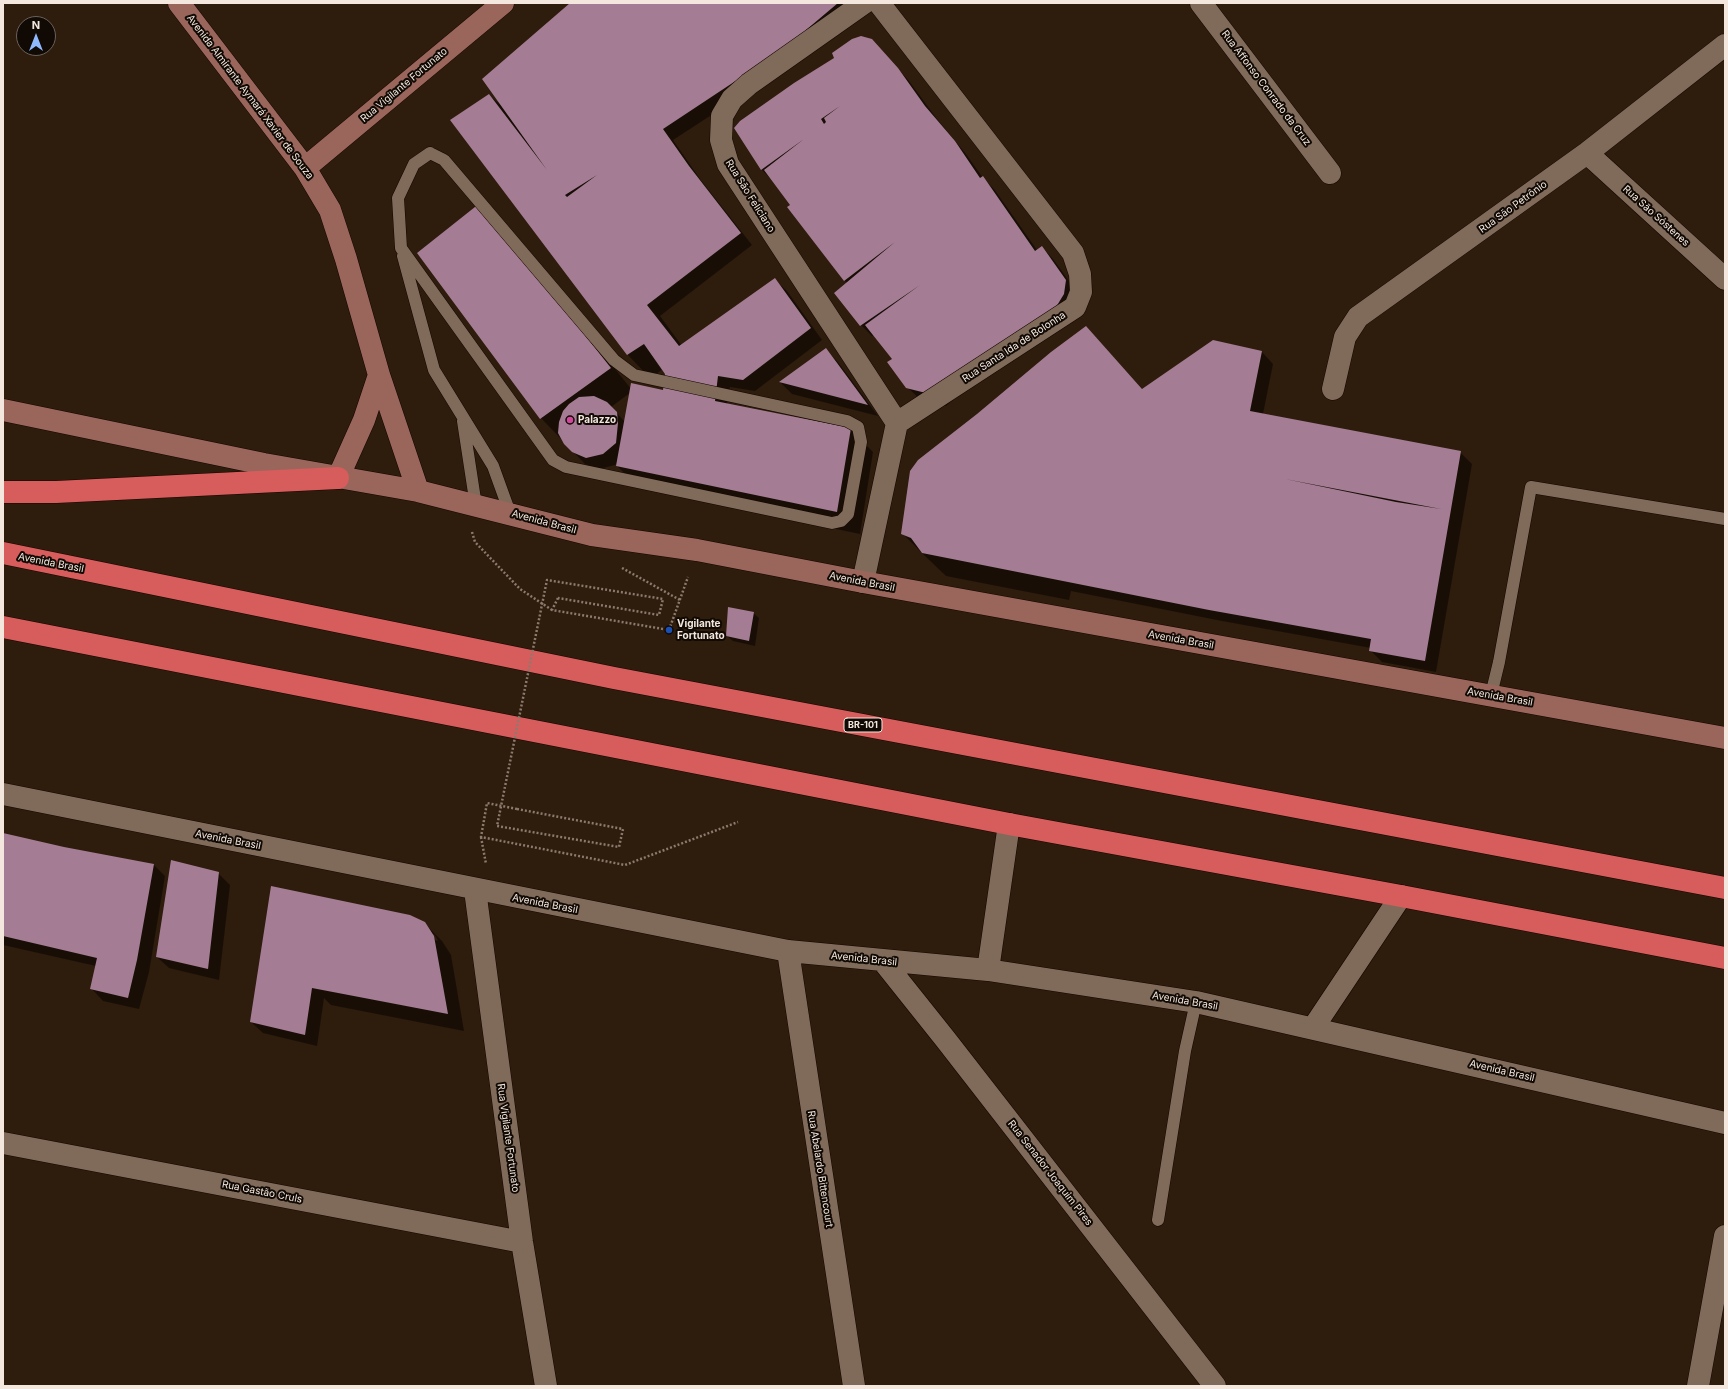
<!DOCTYPE html>
<meta charset="utf-8">
<style>
body{margin:0}
#map{position:relative;width:1728px;height:1389px;overflow:hidden;background:#2e1c0d;font-family:Inter,sans-serif}
canvas{display:block}
.frame{position:absolute;inset:0;border:4px solid #f4e8de;pointer-events:none}
.north{position:absolute;left:16px;top:16px;width:40px;height:40px;box-sizing:border-box;background:#100904;border:1px solid #6b625b;border-radius:50%;rotate:0deg;font-size:11px;font-weight:700;line-height:16px;text-align:center;color:#f4e8de}
.north::after{content:'';display:block;margin:auto;width:14px;height:18px;background:#8fb8fd;clip-path:polygon(50% 0,100% 100%,50% 72%,0 100%)}
</style>
<div id="map">
<canvas width="1728" height="1389"></canvas>
<div class="frame"></div>
<div class="north">N</div>
</div>
<script>
const context = document.querySelector('canvas').getContext('2d');
context.lineJoin = 'round';
function fill(path, color) { context.fillStyle = color; context.fill(path, 'evenodd'); }
const poly = rows => new Path2D(rows.map(r => 'M' + r).join(''));
function stroke(path, color, width, dash) { context.strokeStyle = color; context.lineWidth = width; context.lineCap = dash ? 'butt' : 'round'; context.setLineDash(dash || []); context.stroke(path); }
function write(font, color, halo, rows, align = 'center') {
  context.font = font + ' Inter,sans-serif'; context.lineWidth = 4; context.setLineDash([]); context.textBaseline = 'middle'; context.strokeStyle = halo; context.fillStyle = color; for (const [text, x, y, turn = 0] of rows) {
    context.save(); context.translate(x, y); context.rotate((+turn || 0) * Math.PI / 180); context.textAlign = isNaN(turn) ? turn : align; if (halo) context.strokeText(text, 0, 0); context.fillText(text, 0, 0); context.restore();
  }
}
fill(poly([
 [570,3,852,3,819,45,673,140,700,179,752,245,660,316,682,346,775,280,787,291,822,340,755,391,730,387,727,404,850,429,873,452,860,534,640,488,617,466,618,462,615,465,599,469,585,464,541,418,503,227,631,389,663,391,666,374,663,369,650,378,628,355,452,120,489,95,503,107],
 [630,393,625,422,611,407],
 [872,40,909,81,937,119,966,154,983,178,994,189,1037,250,1042,247,1053,259,1077,292,946,406,922,401,907,387,893,359,875,335,872,336,861,325,847,283,788,207,792,205,773,181,761,169],
 [1086,327,1143,390,1214,341,1262,352,1273,364,1263,414,1460,452,1472,464,1436,672,1382,662,1370,650,1371,648,1222,621,1071,591,1069,600,946,576,925,556,902,533],
 [826,350,837,361,878,416,792,394,780,382],
 [753,613,759,618,755,646,733,641,727,636],
 [3,834,63,848,154,865,165,876,149,972,139,1009,103,1001,92,989,96,966,3,945],
 [218,873,230,885,219,980,169,968,157,957],
 [424,923,442,941,451,955,464,1031,331,1005,324,998,317,1046,263,1033,251,1022],
 [431,934,434,934,438,940,436,941]
]), '#0007');
fill(poly([
 [570,3,838,3,806,30,808,33,663,129,689,166,741,233,647,305,679,346,775,278,811,328,743,380,718,376,715,401,851,428,837,512,616,466,631,383,663,390,665,374,644,344,627,355,450,120,489,94,547,170,482,79],
 [597,175,567,197,565,195],
 [861,36,872,39,898,68,925,106,955,141,980,178,983,176,1035,251,1042,246,1066,280,1064,294,1053,312,934,395,906,388,887,362,892,359,865,325,920,285,860,326,834,293,895,242,844,281,787,207,790,205,764,170,804,139,761,170,734,128,740,121,794,83,834,58,832,53,852,39],
 [840,106,824,118,826,122,824,124,821,119],
 [480,203,611,368,540,419,417,253],
 [1086,326,1142,389,1213,340,1262,351,1250,411,1461,451,1425,661,1369,651,1371,639,1209,610,922,553,911,538,901,534,910,471,918,460,977,414,1051,352],
 [1285,479,1441,509,1396,502],
 [826,348,868,405,779,382],
 [594,396,607,402,617,412,618,423,616,443,603,454,586,458,572,452,564,444,558,433,559,422,563,411,569,404,579,397],
 [728,607,754,612,749,641,726,636],
 [3,833,64,847,154,864,137,960,128,998,90,989,97,958,3,936],
 [171,860,219,872,208,969,156,957],
 [271,886,410,915,425,922,434,936,448,1014,312,988,305,1035,250,1022]
]), '#a47d94');
const lane = poly([
 [430,153,444,160,614,360,634,375,847,421,858,427,861,442,848,514,841,521,832,523,566,467,553,460,401,248,398,198,414,164,430,153],
 [403,256,434,370,493,466,510,513],
 [463,421,476,506],
 [1491,695,1499,662,1531,487,1725,519],
 [1158,1220,1185,1051,1196,1002]
]);
const street = poly([
 [864,3,749,84,732,99,722,116,721,140,728,164,897,423],
 [1201,3,1330,173],
 [1587,153,1725,279],
 [1333,389,1345,337,1358,317,1587,153,1725,45],
 [863,582,897,423,1075,307,1081,292,1080,274,1073,253,879,3],
 [3,794,788,951,988,970,1196,1002,1725,1123],
 [475,890,522,1242,546,1386],
 [788,951,854,1386],
 [883,961,946,1040,1215,1386],
 [988,970,1009,824],
 [1313,1028,1401,896],
 [3,1143,522,1242],
 [1698,1386,1725,1236]
]);
const secondary = poly([
 [179,3,305,168,330,210,346,259,379,375,418,491],
 [305,168,503,3],
 [3,410,264,464,418,491,592,535,697,550,863,582,1725,738],
 [338,478,364,420,379,375]
]);
const highway = poly([
 [3,492,56,492,338,478],
 [3,553,614,678,1725,888],
 [3,627,1009,824,1401,896,1725,958]
]);
stroke(lane, '#150600', 13);
stroke(street, '#150600', 23);
stroke(secondary, '#150600', 23);
stroke(highway, '#150600', 23);
stroke(poly([
 [472,532,475,542,520,589,552,610],
 [622,568,680,600],
 [558,598,552,610,669,630,688,577],
 [517,809,487,803,481,837,625,865,738,822],
 [481,837,486,864]
]), '#8a7b6e', 2.5, [2, 2]);
stroke(lane, '#806b5a', 12);
stroke(street, '#806b5a', 22);
stroke(secondary, '#9a665b', 22);
stroke(highway, '#d75c5c', 22);
stroke(poly([
 [517,809,623,829,619,847,497,826,547,580,663,599,659,615,558,598]
]), '#8a7b6e', 2.5, [2, 2]);
for (const [x, y, r, color] of [
 [570,420,4,"#d1479c"],
 [669,630,4,"#1a4fb4"]
]) { const dot = new Path2D(); dot.arc(x, y, r, 0, 2 * Math.PI); context.fillStyle = color; context.fill(dot); stroke(dot, '#100904', 1.5); }
for (const [x, y, w] of [
 [863,725,38]
]) { const box = new Path2D(); box.roundRect(x - w / 2, y - 7, w, 14, 3); context.fillStyle = '#100904'; context.fill(box); stroke(box, '#f4e8de', 1); }
write('bold 9px', '#f4e8de', null, [
 ["BR-101",863,725]
]);
write('10px', '#f4e8de', '#100904', [
 ["Rua Vigilante Fortunato",404,85,-40],
 ["Rua Affonso Conrado da Cruz",1266,88,53],
 ["Avenida Almirante Aymará Xavier de Souza",250,97,53],
 ["Rua São Feliciano",750,196,58],
 ["Rua São Petrônio",1513,207,-36],
 ["Rua São Sóstenes",1656,216,42],
 ["Rua Santa Ida de Bolonha",1014,347,-33],
 ["Avenida Brasil",544,522,15],
 ["Avenida Brasil",51,563,11],
 ["Avenida Brasil",862,582,11],
 ["Avenida Brasil",1181,640,10],
 ["Avenida Brasil",1500,697,10],
 ["Avenida Brasil",228,840,11],
 ["Avenida Brasil",545,904,11],
 ["Avenida Brasil",864,959,6],
 ["Avenida Brasil",1185,1001,10],
 ["Avenida Brasil",1502,1071,13],
 ["Rua Vigilante Fortunato",508,1138,82],
 ["Rua Abelardo Bittencourt",820,1169,81],
 ["Rua Senador Joaquim Pires",1050,1173,52],
 ["Rua Gastão Cruls",262,1192,11]
]);
write('bold 10px', '#f4e8de', '#100904', [
 ["Palazzo",578,420],
 ["Vigilante",677,624],
 ["Fortunato",677,636]
], 'left');
</script>
